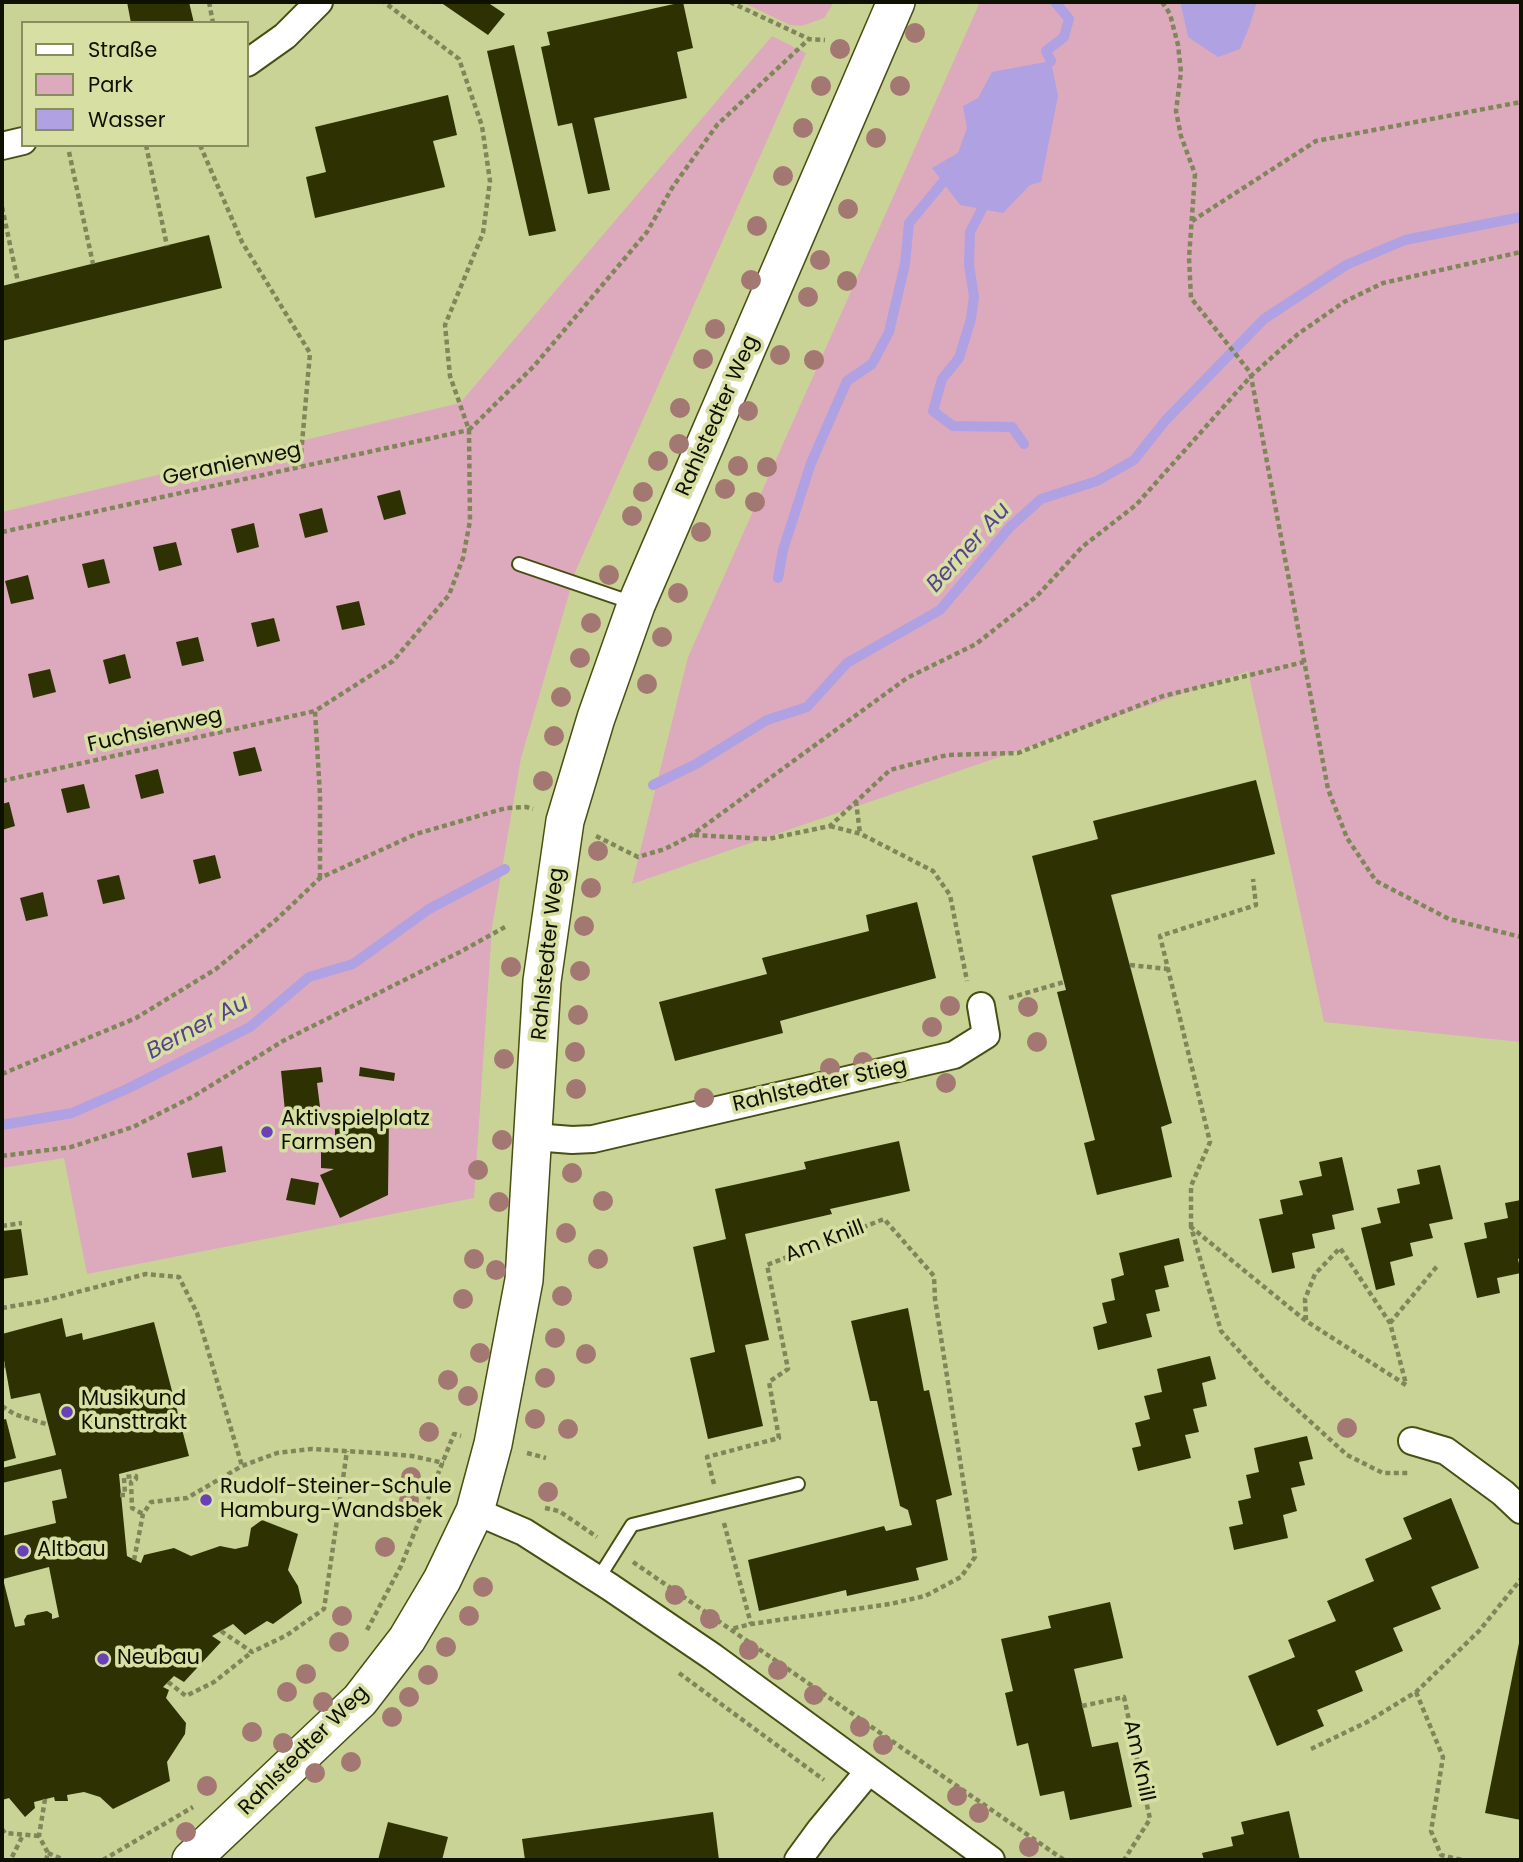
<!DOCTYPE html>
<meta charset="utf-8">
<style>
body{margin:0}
#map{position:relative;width:1523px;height:1862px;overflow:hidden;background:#cad396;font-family:Poppins,sans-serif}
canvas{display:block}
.frame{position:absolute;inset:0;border:4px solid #0f1100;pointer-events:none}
.legend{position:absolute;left:21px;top:21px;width:228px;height:126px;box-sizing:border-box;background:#d7e0a2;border:2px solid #878d61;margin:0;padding:9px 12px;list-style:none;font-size:21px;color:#0f1100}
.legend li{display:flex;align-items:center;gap:14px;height:35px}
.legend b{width:35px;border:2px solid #878d61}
</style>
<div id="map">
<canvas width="1523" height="1862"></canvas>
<div class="frame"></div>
<ul class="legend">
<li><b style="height:9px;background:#fff"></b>Straße</li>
<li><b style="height:19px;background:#dcaabc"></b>Park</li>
<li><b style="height:19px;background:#b0a1e3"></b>Wasser</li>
</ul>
</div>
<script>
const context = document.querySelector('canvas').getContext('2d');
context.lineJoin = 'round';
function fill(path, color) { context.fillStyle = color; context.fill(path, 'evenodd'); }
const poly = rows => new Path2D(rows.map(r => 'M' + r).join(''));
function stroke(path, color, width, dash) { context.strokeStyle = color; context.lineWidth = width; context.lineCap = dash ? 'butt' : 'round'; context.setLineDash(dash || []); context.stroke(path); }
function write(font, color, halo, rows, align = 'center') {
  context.font = font + ' Poppins,sans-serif'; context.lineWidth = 7; context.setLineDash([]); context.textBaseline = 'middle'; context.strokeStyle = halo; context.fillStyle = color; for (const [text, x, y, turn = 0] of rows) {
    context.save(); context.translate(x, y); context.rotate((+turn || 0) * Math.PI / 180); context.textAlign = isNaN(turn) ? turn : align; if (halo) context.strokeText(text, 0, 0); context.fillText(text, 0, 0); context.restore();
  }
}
fill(poly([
 [742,2,834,2,824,18,802,26,790,25],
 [980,2,1180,2,1188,37,1250,25,1257,2,1521,2,1521,1042,1324,1022,1248,671,632,884,688,657],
 [772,36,806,53,576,570,521,758,492,927,474,1198,87,1274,64,1158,2,1168,2,512,460,403]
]), '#dcaabc');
fill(poly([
 [1180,2,1257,2,1250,25,1240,49,1218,57,1188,37],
 [1051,61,1058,96,1041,182,1030,185,1003,213,960,205,932,168,958,153,967,128,963,106,978,98,992,72]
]), '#b0a1e3');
stroke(poly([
 [1051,61,1046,51,1064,37,1069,19,1055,2],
 [982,209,970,232,969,265,974,297,971,319,959,358,942,379,933,411,953,426,1012,427,1024,444],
 [778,578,783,550,811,463,847,381,872,364,889,332,905,264,909,223,943,182],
 [653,785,696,764,767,720,807,707,847,663,940,610,1010,527,1041,499,1097,481,1134,460,1165,421,1264,319,1346,265,1405,240,1521,217],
 [2,1125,72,1113,129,1088,250,1027,309,977,353,964,429,909,505,869]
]), '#b0a1e3', 10);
fill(poly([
 [127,2,189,2,194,23,131,23],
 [440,2,487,2,505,14,488,35],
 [683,2,693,48,677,52,687,98,594,118,610,190,588,194,572,123,558,126,541,47,550,45,547,32],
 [514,45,556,231,529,236,487,51],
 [448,95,457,135,433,141,445,187,315,218,306,177,326,172,315,127],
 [209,235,222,288,2,341,2,286],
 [400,490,406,514,384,520,377,496],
 [322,508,328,532,305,538,299,514],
 [254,523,259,547,237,553,231,529],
 [176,542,182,565,159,571,153,547],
 [104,559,110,583,88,588,82,564],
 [28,575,34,599,11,604,5,581],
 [359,601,365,625,342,630,336,606],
 [274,618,280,641,257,647,251,623],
 [198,637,204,661,182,666,176,642],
 [125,654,131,678,109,684,103,660],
 [50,669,56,692,33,698,28,674],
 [255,747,262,771,239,776,233,752],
 [158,769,164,793,141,799,135,775],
 [1256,780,1275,854,1111,895,1172,1123,1161,1127,1172,1177,1097,1195,1084,1143,1095,1140,1057,992,1066,990,1032,856,1098,839,1093,821],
 [84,784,90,808,67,813,61,789],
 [9,802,15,826,2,830,2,804],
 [215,855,221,878,199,884,193,860],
 [119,875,125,899,103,904,97,880],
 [43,892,48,916,26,921,20,898],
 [917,902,936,978,780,1021,783,1033,675,1061,659,1002,767,974,762,958,869,931,866,915],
 [321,1067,323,1082,317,1083,320,1107,285,1111,281,1071],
 [360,1067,395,1073,394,1081,359,1076],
 [335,1118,389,1118,388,1195,340,1218,320,1175,334,1169,321,1168,321,1141,335,1141],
 [899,1141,910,1191,830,1209,832,1214,745,1234,769,1340,745,1345,763,1426,708,1439,690,1358,715,1352,693,1247,726,1239,715,1189,806,1169,804,1162],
 [222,1146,226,1172,192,1178,187,1153],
 [1342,1157,1354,1210,1332,1215,1335,1229,1312,1234,1315,1248,1292,1253,1295,1268,1272,1273,1259,1219,1283,1214,1280,1200,1303,1195,1299,1181,1322,1176,1319,1162],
 [1440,1165,1453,1219,1429,1224,1433,1238,1410,1243,1413,1256,1390,1262,1395,1285,1376,1290,1361,1228,1381,1223,1377,1208,1400,1203,1397,1189,1420,1184,1417,1170],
 [291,1178,319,1183,315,1205,286,1200],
 [1521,1200,1521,1258,1518,1259,1521,1273,1497,1278,1500,1293,1477,1298,1464,1243,1487,1238,1484,1223,1508,1218,1505,1203],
 [21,1229,28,1275,2,1279,2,1231],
 [1179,1238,1184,1261,1164,1266,1169,1287,1155,1290,1160,1311,1146,1314,1152,1337,1098,1350,1093,1327,1107,1323,1102,1303,1115,1300,1111,1279,1124,1275,1119,1253],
 [908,1308,924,1391,929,1390,952,1495,936,1500,948,1560,916,1568,919,1580,847,1596,846,1590,759,1611,748,1560,884,1526,886,1531,912,1525,908,1510,900,1506,877,1401,870,1401,851,1321],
 [62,1318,66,1337,82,1333,83,1340,154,1322,189,1456,119,1474,127,1556,141,1563,144,1555,174,1548,191,1556,220,1546,235,1549,248,1546,251,1528,262,1520,298,1534,288,1570,298,1586,302,1603,273,1624,267,1621,245,1635,233,1624,212,1636,221,1642,184,1682,174,1676,163,1687,169,1690,166,1698,186,1723,185,1734,167,1762,170,1781,113,1809,100,1797,84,1792,67,1795,68,1801,55,1801,54,1797,34,1802,35,1808,25,1817,9,1798,2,1800,2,1536,56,1523,52,1501,67,1498,61,1469,2,1483,2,1468,56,1455,40,1393,11,1399,2,1349,2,1334],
 [49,1567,59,1617,52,1619,52,1614,47,1611,27,1615,24,1620,25,1625,15,1627,3,1579],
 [1210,1356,1216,1379,1202,1383,1207,1406,1193,1409,1199,1432,1185,1435,1191,1458,1138,1471,1132,1448,1141,1446,1135,1423,1150,1419,1144,1396,1162,1392,1157,1369],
 [6,1419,16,1458,2,1462,2,1420],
 [1307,1436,1313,1459,1299,1462,1305,1485,1291,1488,1297,1511,1283,1515,1288,1538,1234,1550,1229,1527,1243,1524,1238,1501,1251,1498,1246,1475,1259,1472,1254,1448],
 [1451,1498,1479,1568,1431,1587,1441,1609,1393,1628,1403,1651,1355,1671,1363,1691,1317,1710,1324,1726,1277,1746,1248,1676,1295,1657,1288,1640,1336,1621,1327,1601,1374,1581,1365,1559,1412,1539,1403,1518],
 [1110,1602,1123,1658,1074,1669,1092,1747,1118,1742,1132,1807,1070,1820,1064,1791,1040,1796,1028,1743,1017,1746,1005,1693,1013,1691,1001,1639,1051,1628,1048,1616],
 [1520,1638,1521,1638,1521,1820,1485,1813],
 [1289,1811,1300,1860,1204,1860,1202,1853,1233,1846,1231,1837,1244,1834,1241,1822],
 [713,1812,719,1860,525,1860,522,1839],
 [388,1822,448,1837,442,1860,378,1860]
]), '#2e3203');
const service = poly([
 [519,564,633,603],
 [598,1579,632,1525,798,1484]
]);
const minor = poly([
 [247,63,285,36,319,2],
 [2,146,23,141],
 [534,1137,572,1140,593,1139,954,1055,986,1035,981,1006],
 [1412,1441,1446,1451,1503,1493,1521,1510],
 [475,1511,524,1532,610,1587,713,1657,991,1860],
 [798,1860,820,1830,868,1772]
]);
const secondary = poly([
 [191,1860,360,1700,407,1639,442,1580,475,1511,493,1444,524,1280,542,981,565,821,596,718,636,605,896,2]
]);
stroke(service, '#494e12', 16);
stroke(minor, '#494e12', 30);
stroke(secondary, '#494e12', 40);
stroke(poly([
 [209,2,213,23],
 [730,2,809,39,825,40],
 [1162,2,1170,14,1178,45,1181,72,1176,111,1181,136,1195,174,1189,258,1191,298,1249,371,1251,376,1328,789,1347,838,1376,881,1449,919,1521,937],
 [146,145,167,246],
 [200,145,242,242,310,353,300,466],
 [69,152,93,264],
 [2,207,18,282],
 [1192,221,1316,141,1521,102],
 [469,430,534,366,647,232,672,188,717,125,809,39],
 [2,532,469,430],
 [2,781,315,711],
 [856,801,860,834],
 [830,826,861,834,933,871,950,895,967,981],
 [694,835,768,839,830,826,890,770,947,755,1018,753,1163,696,1304,662],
 [596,836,638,857,665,849,692,835,907,678,976,644,1037,596,1082,547,1136,505,1251,376,1298,334,1344,302,1383,283,1521,252],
 [320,878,320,795,315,711,393,661,449,595,463,558,470,521,469,430,450,376,445,325,483,233,490,181,482,126,459,59,384,2],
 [1130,965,1168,969],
 [1009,998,1064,982],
 [2,1074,136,1018,216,969,277,919,320,878,416,834,506,808,526,807,533,809],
 [2,1156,71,1147,133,1127,194,1096,283,1041,460,952,505,927],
 [2,1226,22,1223],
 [1191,1227,1191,1186,1210,1142,1160,936,1256,905,1253,879],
 [2,1308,43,1301,146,1274,179,1277,197,1313,242,1466],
 [1306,1320,1305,1299,1315,1274,1340,1248,1390,1323,1406,1384],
 [1390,1323,1438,1265],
 [2,1366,5,1366],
 [1406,1385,1306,1321,1191,1227,1221,1331,1267,1382,1347,1455,1383,1473,1409,1473],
 [2,1406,14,1414,49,1425],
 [527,1453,546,1458],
 [714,1484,707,1457,779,1438,769,1382,788,1369,767,1265,884,1219,934,1276,935,1299,975,1557,961,1577,925,1596,890,1604,751,1624,731,1629],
 [120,1495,125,1495,124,1477,136,1476,136,1479,131,1482,132,1508,143,1514],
 [545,1508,559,1511,597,1537],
 [724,1523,751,1624],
 [134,1560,143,1514,151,1502,187,1498,242,1466,277,1453,311,1449,378,1453,412,1456,444,1463],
 [633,1562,1064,1860],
 [367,1630,401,1566,454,1434,461,1436],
 [221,1631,252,1652,287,1635,324,1609,347,1451],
 [679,1673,824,1780],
 [168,1682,186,1696,214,1682,252,1652],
 [1416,1692,1443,1757,1431,1831,1441,1855,1462,1860],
 [1082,1706,1124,1697,1150,1819,1124,1860],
 [1311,1749,1367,1722,1416,1692,1479,1631,1521,1579],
 [45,1799,39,1836,48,1853,46,1860],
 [2,1829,5,1833,39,1836],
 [48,1853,64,1860],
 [12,1857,23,1835],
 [103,1860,193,1807]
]), '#80865a', 4.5, [5, 3.5]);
stroke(service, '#fff', 12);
stroke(minor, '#fff', 26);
stroke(secondary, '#fff', 37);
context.fillStyle = '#a37873';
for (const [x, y] of [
 [915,33],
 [840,49],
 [821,86],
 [900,86],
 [803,128],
 [876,138],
 [783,176],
 [848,209],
 [757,226],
 [820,260],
 [751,280],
 [847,281],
 [808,297],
 [715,329],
 [780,355],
 [703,359],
 [814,360],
 [680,408],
 [748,411],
 [679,444],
 [658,461],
 [738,466],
 [767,467],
 [725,489],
 [643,492],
 [755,502],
 [632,516],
 [701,532],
 [609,575],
 [678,593],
 [591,623],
 [662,637],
 [580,658],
 [647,684],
 [561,697],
 [554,736],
 [543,781],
 [598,851],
 [591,888],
 [584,926],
 [511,967],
 [580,971],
 [950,1006],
 [1028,1007],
 [578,1015],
 [932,1027],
 [1037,1042],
 [575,1052],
 [504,1059],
 [863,1062],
 [830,1068],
 [946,1083],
 [576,1089],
 [704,1098],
 [502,1140],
 [478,1170],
 [572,1173],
 [603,1201],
 [499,1202],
 [566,1233],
 [474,1259],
 [598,1259],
 [496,1270],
 [562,1296],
 [463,1299],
 [555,1338],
 [480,1353],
 [586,1354],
 [545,1378],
 [448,1380],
 [468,1396],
 [535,1419],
 [1347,1428],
 [568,1429],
 [429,1432],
 [411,1477],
 [548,1492],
 [409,1500],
 [385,1547],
 [483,1587],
 [675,1595],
 [342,1616],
 [469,1616],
 [710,1619],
 [339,1642],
 [446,1647],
 [749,1650],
 [778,1670],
 [306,1674],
 [428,1675],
 [287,1692],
 [814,1695],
 [409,1697],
 [323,1702],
 [392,1717],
 [860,1727],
 [252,1732],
 [283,1743],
 [883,1745],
 [351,1762],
 [315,1773],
 [207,1786],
 [957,1796],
 [979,1813],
 [186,1832],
 [1029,1847]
]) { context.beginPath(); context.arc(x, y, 10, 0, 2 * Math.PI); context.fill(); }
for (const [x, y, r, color] of [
 [267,1132,7,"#6940b8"],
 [67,1412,7,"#6940b8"],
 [206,1500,7,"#6940b8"],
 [23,1551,7,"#6940b8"],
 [103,1659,7,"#6940b8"]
]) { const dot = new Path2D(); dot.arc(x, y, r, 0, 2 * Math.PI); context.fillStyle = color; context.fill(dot); stroke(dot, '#d7e0a2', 2.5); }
write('21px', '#0f1100', '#d7e0a2', [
 ["Rahlstedter Weg",718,416,-66],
 ["Geranienweg",232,465,-12],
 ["Fuchsienweg",155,731,-13],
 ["Rahlstedter Weg",549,954,-84],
 ["Rahlstedter Stieg",820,1086,-13],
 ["Am Knill",825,1242,-21],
 ["Rahlstedter Weg",304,1751,-45],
 ["Am Knill",1138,1761,78]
]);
write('21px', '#0f1100', '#d7e0a2', [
 ["Aktivspielplatz",281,1120],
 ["Farmsen",281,1144],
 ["Musik und",81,1400],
 ["Kunsttrakt",81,1424],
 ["Rudolf-Steiner-Schule",220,1488],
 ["Hamburg-Wandsbek",220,1512],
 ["Altbau",37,1551],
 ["Neubau",117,1659]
], 'left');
write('italic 23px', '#58418f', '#d7e0a2', [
 ["Berner Au",969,548,-48],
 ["Berner Au",198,1028,-28]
]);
</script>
